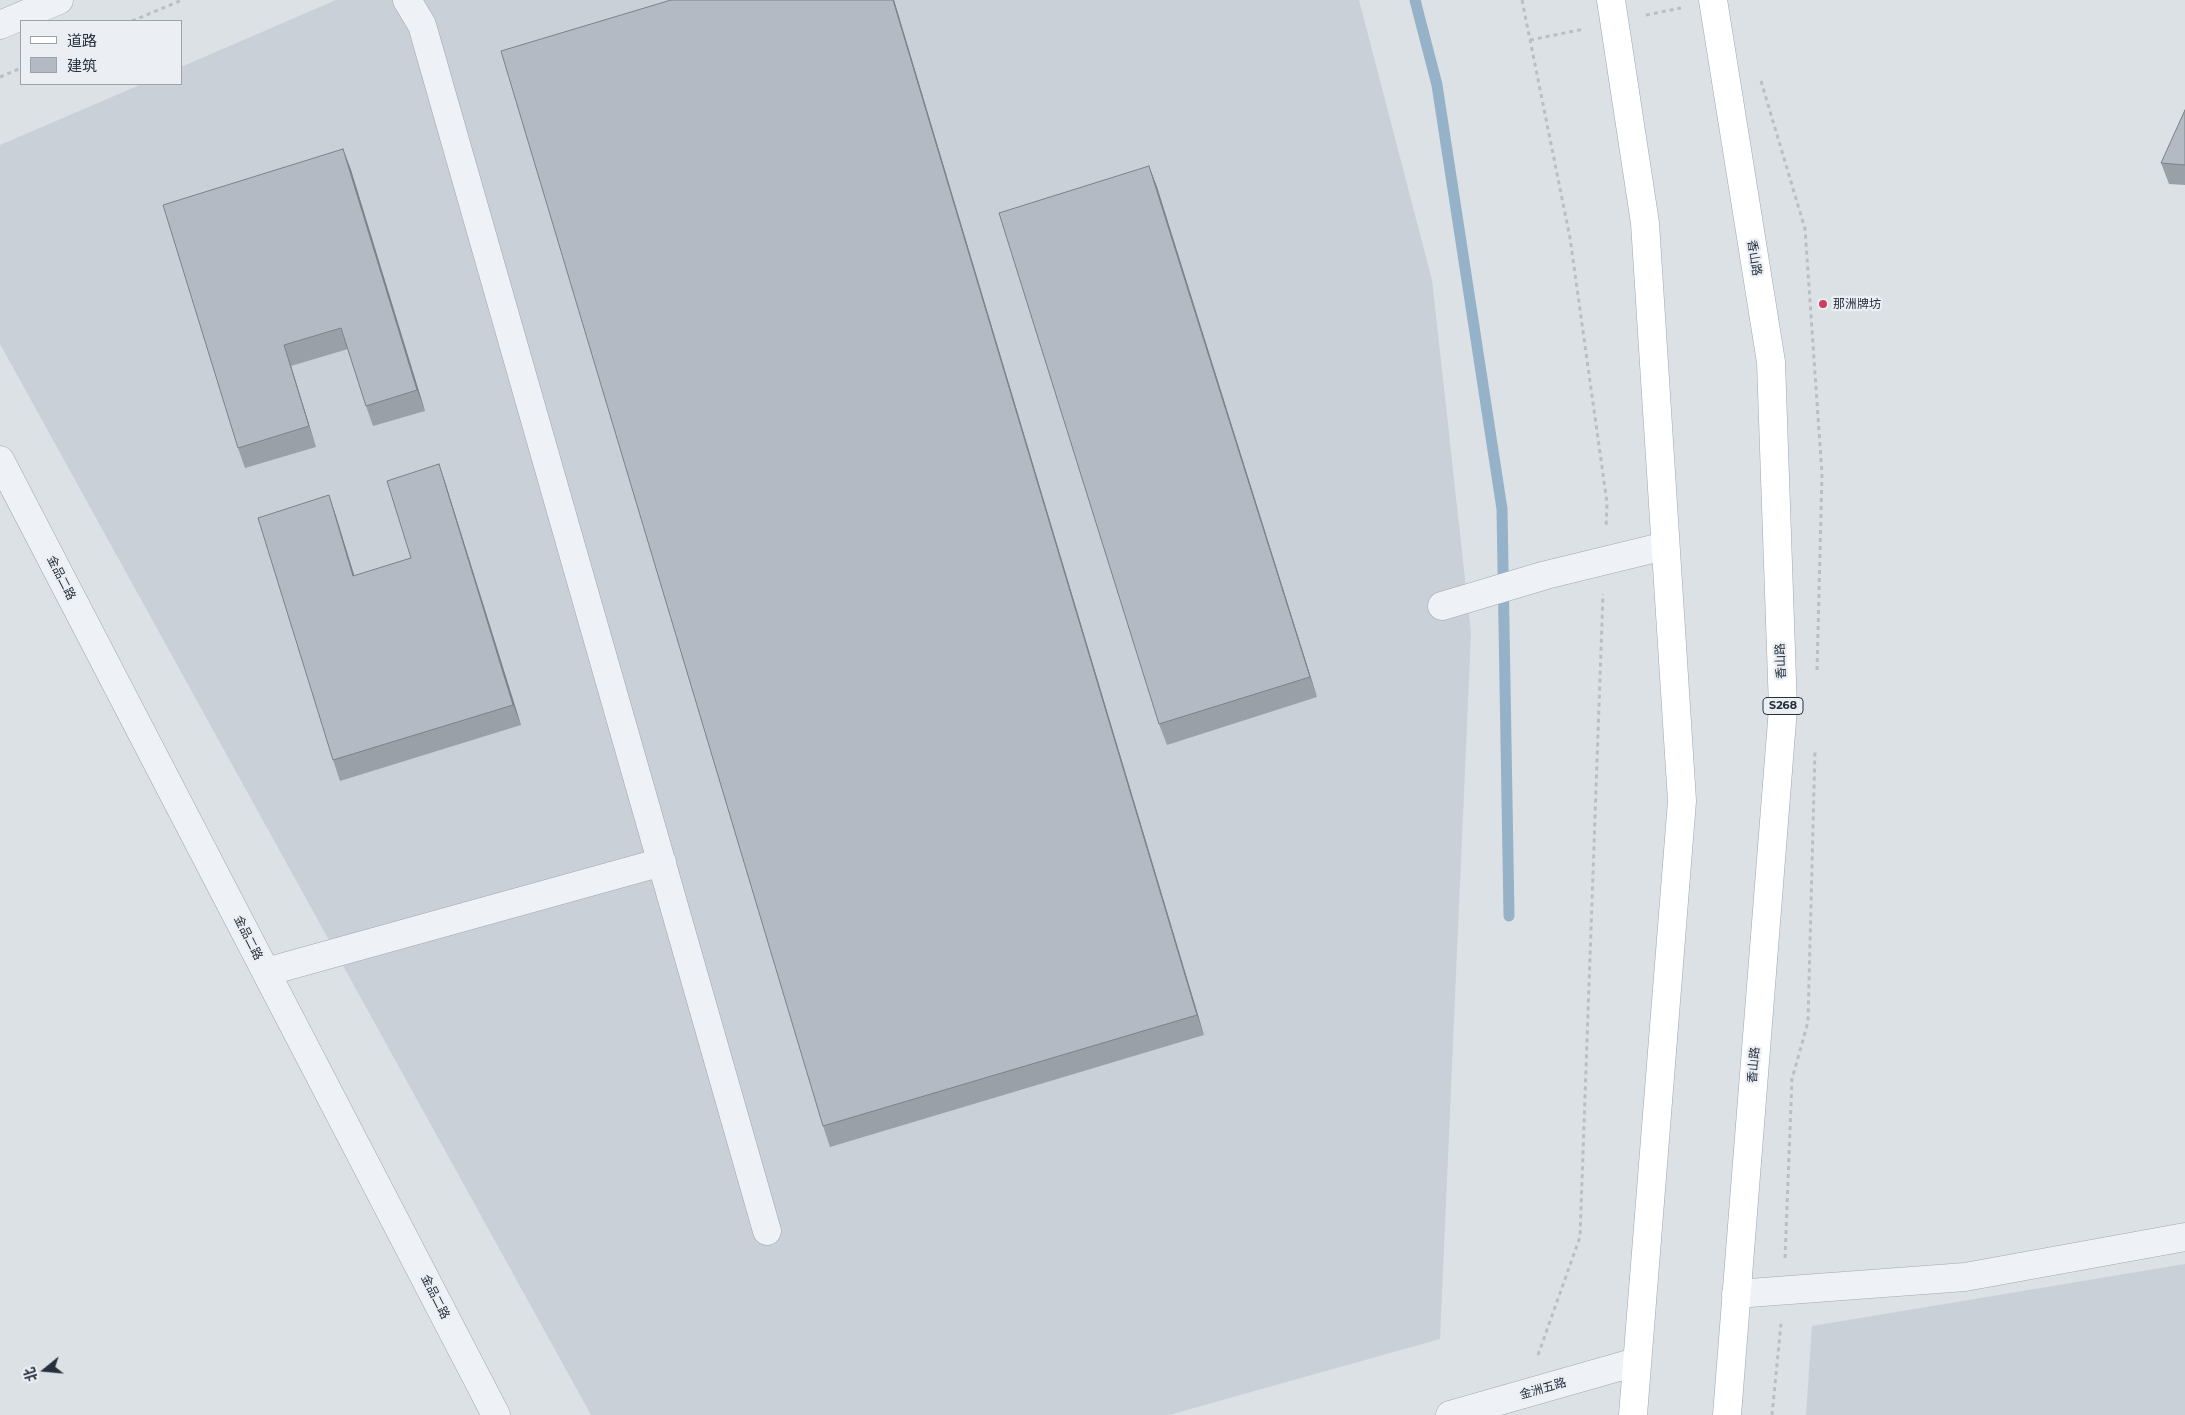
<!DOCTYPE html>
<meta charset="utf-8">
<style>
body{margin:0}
#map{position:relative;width:2185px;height:1415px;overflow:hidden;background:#dce1e6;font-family:Montserrat,"Noto Sans SC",sans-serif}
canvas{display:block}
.legend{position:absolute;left:20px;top:20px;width:162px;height:65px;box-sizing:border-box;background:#ebeff4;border:1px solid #9ca3ab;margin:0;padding:6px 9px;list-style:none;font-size:15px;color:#25303d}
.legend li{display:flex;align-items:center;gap:10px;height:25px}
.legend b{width:25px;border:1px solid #9ca3ab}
.north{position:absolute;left:20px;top:1345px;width:50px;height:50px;-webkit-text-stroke:4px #ebeff4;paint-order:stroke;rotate:253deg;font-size:14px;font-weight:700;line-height:20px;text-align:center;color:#25303d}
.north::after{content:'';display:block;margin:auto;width:18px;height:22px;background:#25303d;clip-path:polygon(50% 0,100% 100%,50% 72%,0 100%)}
</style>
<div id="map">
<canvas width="2185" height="1415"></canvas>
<ul class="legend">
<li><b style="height:6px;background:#fff"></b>道路</li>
<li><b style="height:14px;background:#b3bac3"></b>建筑</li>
</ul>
<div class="north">北</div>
</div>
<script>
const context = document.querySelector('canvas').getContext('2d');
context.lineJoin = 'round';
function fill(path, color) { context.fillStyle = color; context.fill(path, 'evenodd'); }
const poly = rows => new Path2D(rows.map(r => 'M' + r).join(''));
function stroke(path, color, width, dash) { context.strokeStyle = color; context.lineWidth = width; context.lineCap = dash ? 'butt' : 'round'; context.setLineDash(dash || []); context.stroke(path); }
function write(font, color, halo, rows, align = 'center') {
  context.font = font + ' Montserrat,"Noto Sans SC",sans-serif'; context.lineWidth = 4.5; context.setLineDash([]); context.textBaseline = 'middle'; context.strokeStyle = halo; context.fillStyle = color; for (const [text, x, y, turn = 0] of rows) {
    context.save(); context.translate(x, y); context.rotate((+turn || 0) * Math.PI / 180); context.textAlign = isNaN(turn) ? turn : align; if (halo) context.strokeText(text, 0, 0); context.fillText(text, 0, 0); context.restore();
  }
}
fill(poly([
 [336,0,1359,0,1432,280,1471,633,1440,1339,1169,1415,591,1415,0,344,0,145,142,84,181,84,181,67],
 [2185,1264,2185,1415,1806,1415,1812,1326]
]), '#c9d0d8');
stroke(poly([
 [1415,0,1437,85,1502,509,1509,916]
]), '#95b2c8', 11);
const minor = poly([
 [407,0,422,25,767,1231],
 [0,25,59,0],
 [0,460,496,1415],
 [1442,606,1546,575,1665,546],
 [266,972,662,862],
 [1736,1294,1965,1277,2185,1237],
 [1450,1415,1636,1362]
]);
const major = poly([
 [1611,0,1645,223,1682,801,1633,1415],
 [1713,0,1771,362,1783,708,1727,1415]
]);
stroke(minor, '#a1a8b0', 29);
stroke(major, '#9ba6b2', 29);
stroke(poly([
 [1522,0,1570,238,1607,503,1606,528],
 [1646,15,1681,8],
 [132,21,182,0],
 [1530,40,1584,29],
 [0,77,21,68],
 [1761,81,1805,229,1822,474,1817,672],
 [1785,1258,1792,1079,1808,1022,1815,749],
 [1538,1355,1580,1237,1603,594],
 [1772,1415,1781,1324]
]), '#babfc5', 3, [4, 4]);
stroke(minor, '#eef1f5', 28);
stroke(major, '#fff', 28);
fill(poly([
 [894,0,1204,1035,830,1147,823,1126],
 [2185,110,2185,185,2169,184,2161,163],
 [343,149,351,170,425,411,373,426,366,406,348,349,291,366,316,447,245,468,238,448],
 [1149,166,1157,187,1317,697,1167,745,1159,724],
 [439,464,446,485,521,725,340,781,333,760,329,495,336,516,354,576,411,558]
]), '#9aa0a8');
fill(poly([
 [893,0,894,0,1204,1035,1197,1015],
 [343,149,351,170,425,411,417,390],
 [1149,166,1157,187,1317,697,1310,677],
 [284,345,291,366,316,447,309,426],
 [439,464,446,485,521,725,513,705],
 [329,495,336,516,361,597,353,576]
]), '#7d8288');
const building = poly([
 [671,0,893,0,1197,1015,823,1126,501,51,671,0],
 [2185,110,2185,165,2161,163,2185,110],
 [343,149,417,390,366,406,341,328,284,345,309,426,238,448,163,205,343,149],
 [1149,166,1310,677,1159,724,999,213,1149,166],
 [439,464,513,705,333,760,258,518,329,495,353,576,411,558,387,481,439,464]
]);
fill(building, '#b3bac3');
stroke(building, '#7d8288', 1);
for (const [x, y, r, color] of [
 [1823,304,5,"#d13b5d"]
]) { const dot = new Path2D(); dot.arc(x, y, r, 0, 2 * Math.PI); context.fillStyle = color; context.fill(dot); stroke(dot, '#ebeff4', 2); }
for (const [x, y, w] of [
 [1783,706,40]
]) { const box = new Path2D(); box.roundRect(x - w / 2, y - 8.5, w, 17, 4); context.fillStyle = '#ebeff4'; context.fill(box); stroke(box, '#25303d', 1); }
write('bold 11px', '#25303d', null, [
 ["S268",1783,706]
]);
write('12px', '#25303d', '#ebeff4', [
 ["香山路",1754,258,81],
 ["金品二路",61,578,63],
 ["香山路",1781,661,-92],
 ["金品二路",248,938,63],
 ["香山路",1754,1065,-85],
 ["金品二路",435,1297,63],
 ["金洲五路",1543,1389,-16]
]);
write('12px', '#25303d', '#ebeff4', [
 ["那洲牌坊",1833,304]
], 'left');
</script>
